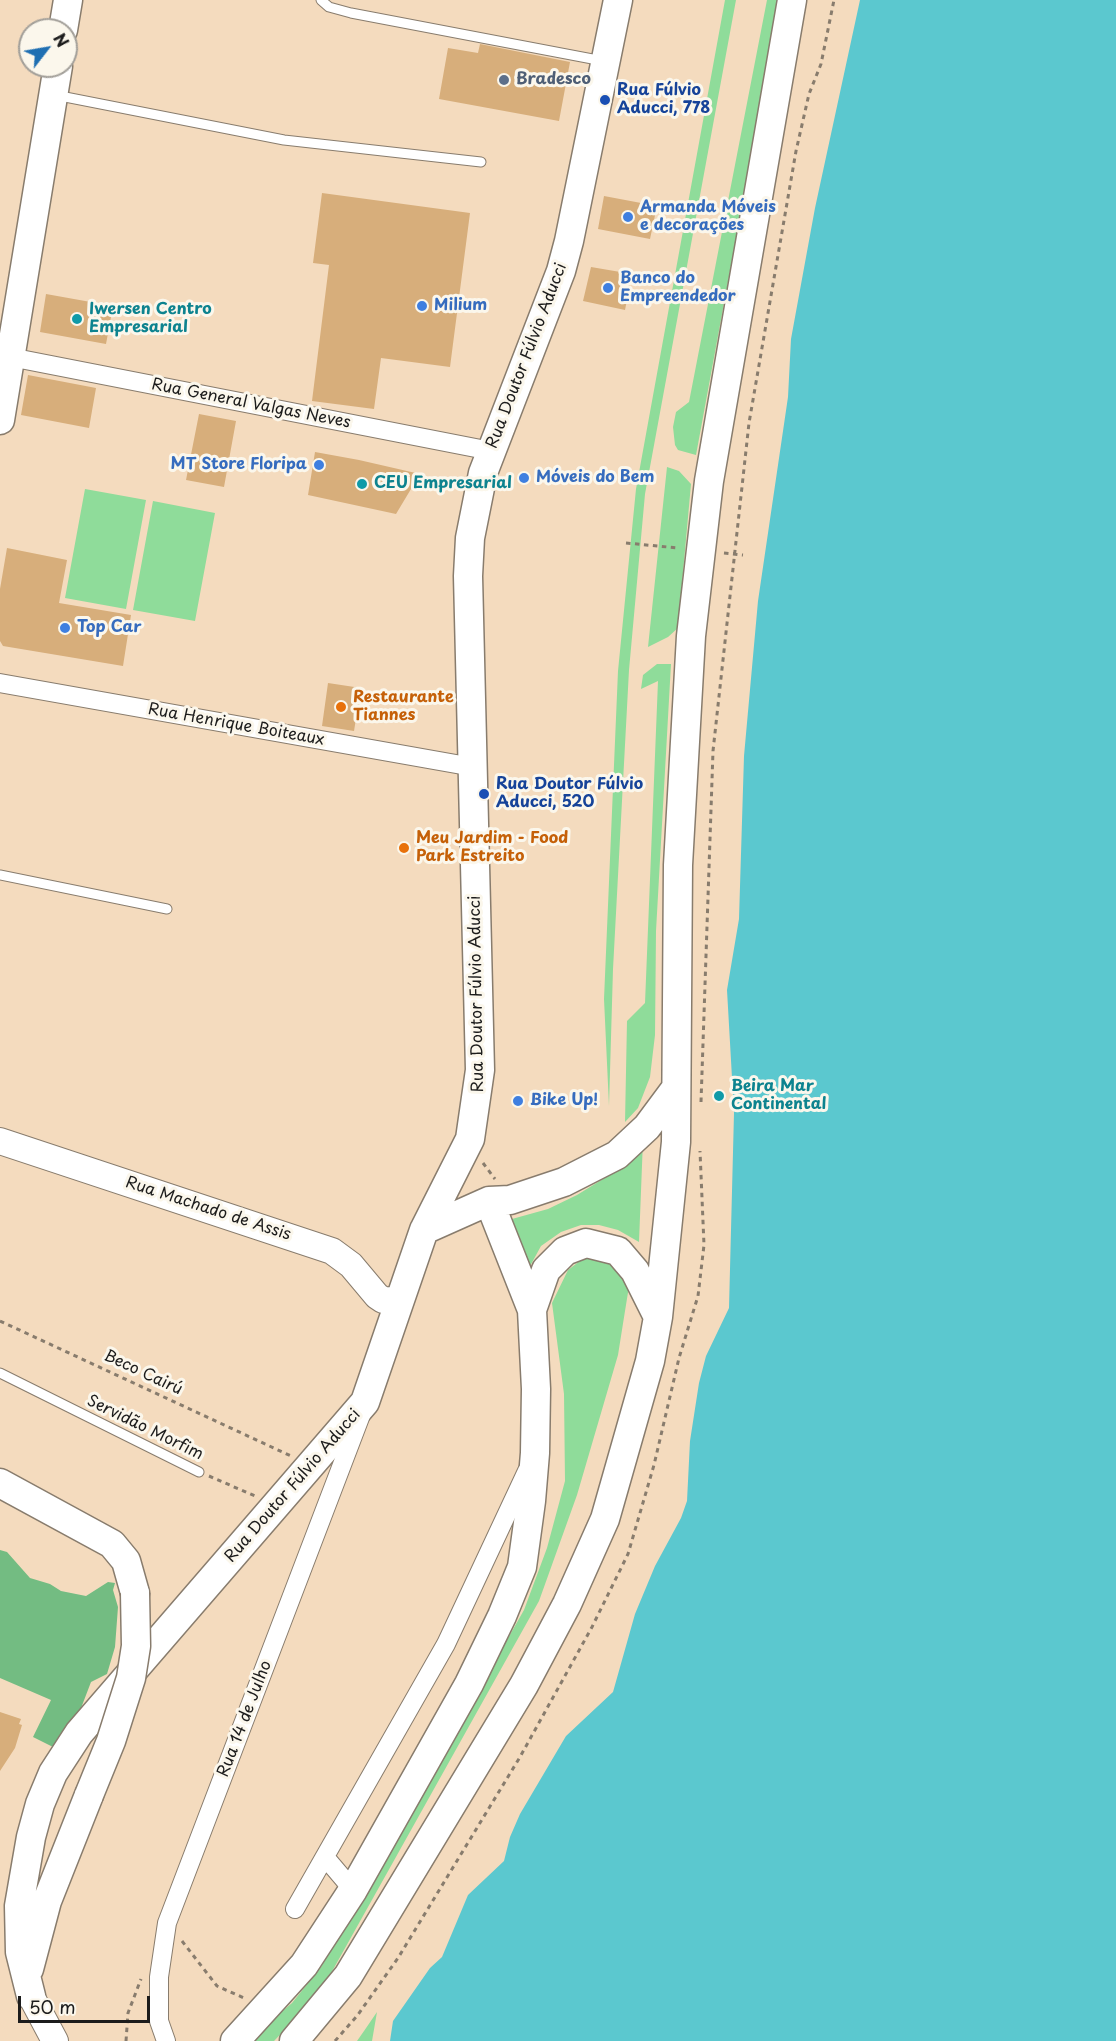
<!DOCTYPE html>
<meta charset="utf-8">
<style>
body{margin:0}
#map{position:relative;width:1116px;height:2041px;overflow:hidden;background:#f4dbbe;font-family:"Playpen Sans",sans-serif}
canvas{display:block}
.north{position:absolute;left:18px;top:18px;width:60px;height:60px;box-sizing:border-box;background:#fbf7ec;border:2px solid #a29f99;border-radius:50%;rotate:59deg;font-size:16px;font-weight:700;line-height:24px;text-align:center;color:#1c1c1c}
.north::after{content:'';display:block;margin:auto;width:21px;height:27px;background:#1f6fb2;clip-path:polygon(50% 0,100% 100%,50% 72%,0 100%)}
.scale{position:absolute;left:18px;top:1996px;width:132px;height:27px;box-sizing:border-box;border:3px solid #1c1c1c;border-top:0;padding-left:8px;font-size:18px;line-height:21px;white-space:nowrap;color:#1c1c1c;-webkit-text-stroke:4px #fbf7ec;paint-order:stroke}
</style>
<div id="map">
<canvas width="1116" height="2041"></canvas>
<div class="north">N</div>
<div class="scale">50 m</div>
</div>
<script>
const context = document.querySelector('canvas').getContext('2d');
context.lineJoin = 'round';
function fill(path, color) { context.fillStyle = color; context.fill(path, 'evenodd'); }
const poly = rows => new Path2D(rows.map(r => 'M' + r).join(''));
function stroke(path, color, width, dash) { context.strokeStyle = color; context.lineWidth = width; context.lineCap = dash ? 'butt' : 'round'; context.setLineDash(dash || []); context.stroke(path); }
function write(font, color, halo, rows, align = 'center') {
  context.font = font + ' "Playpen Sans",sans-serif'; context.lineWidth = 6; context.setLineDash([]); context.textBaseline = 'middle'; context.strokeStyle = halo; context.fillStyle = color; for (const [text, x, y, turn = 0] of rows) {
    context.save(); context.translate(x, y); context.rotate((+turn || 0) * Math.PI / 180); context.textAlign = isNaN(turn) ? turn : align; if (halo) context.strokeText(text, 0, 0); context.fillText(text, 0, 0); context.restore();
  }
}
fill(poly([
 [725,0,736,0,645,494,629,670,613,969,609,1106,604,999,618,671,636,489],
 [767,0,780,0,696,455,678,450,675,445,673,427,676,412,689,402],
 [667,467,679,471,691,484,678,628,668,637,648,647],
 [85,489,146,500,126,609,65,598],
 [153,501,215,513,195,621,133,610],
 [657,664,671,664,656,931,655,1035,650,1077,638,1108,625,1122,627,1021,645,1003,658,681,641,689,643,675],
 [643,1140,639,1242,618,1230,599,1225,581,1225,561,1232,541,1246,529,1268,512,1219,548,1209,577,1195,603,1179],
 [593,1251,631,1274,625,1311,618,1355,577,1495,539,1601,330,1975,301,2013,274,2041,247,2041,292,2003,321,1967,524,1610,547,1548,565,1481,564,1394,552,1303,568,1270],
 [377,2012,372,2041,357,2041,364,2031]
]), '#8fdc9a');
fill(poly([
 [0,1550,7,1552,30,1578,50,1584,61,1591,86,1596,108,1582,115,1583,113,1590,118,1607,115,1647,107,1674,91,1682,78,1716,53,1747,33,1737,51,1700,0,1678]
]), '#73bc82');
fill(poly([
 [860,0,1116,0,1116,2041,390,2041,393,2021,430,1968,442,1957,468,1895,504,1861,510,1837,520,1814,566,1736,613,1692,635,1614,655,1566,681,1518,687,1501,690,1441,699,1383,706,1356,729,1308,734,1113,727,990,739,919,744,756,758,601,788,397,791,339,815,208]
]), '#5bc8cf');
fill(poly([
 [480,44,570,62,559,121,439,99,448,48,478,53],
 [322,193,470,213,450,367,381,358,374,409,312,401,329,265,313,263],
 [604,196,657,206,650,239,598,229],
 [591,267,632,274,625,310,583,301],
 [46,294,113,306,106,344,40,332],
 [28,375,96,388,89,428,21,415],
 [199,414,236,421,224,487,186,480],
 [315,452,359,460,420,474,396,514,308,495],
 [7,548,67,560,59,603,131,615,123,666,3,646,0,641,0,589],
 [328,683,361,688,354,731,322,726],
 [0,1712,21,1719,19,1724,22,1725,15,1748,0,1771]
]), '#d7ae7b');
const lane = poly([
 [321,0,329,7,351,13,603,61],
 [55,95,284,140,481,162],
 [0,875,167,909],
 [0,1373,199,1472]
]);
const street = poly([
 [10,357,491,451],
 [0,683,473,767],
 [325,1857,353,1890],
 [295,1909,446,1644,527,1471],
 [166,2041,159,2021,159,1977,167,1923,361,1415]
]);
const secondary = poly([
 [0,1141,332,1251,351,1265,377,1296,383,1300,399,1301],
 [31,1996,55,2041]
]);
const primary = poly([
 [63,30,68,0],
 [0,420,58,66],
 [424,1230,489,1201,510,1200,564,1182,617,1155,647,1127,676,1088],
 [532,1310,546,1270,565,1251,586,1243,618,1251,635,1271,658,1317],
 [0,1483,112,1544,126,1561,135,1593],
 [29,1969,47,1901,89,1795],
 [31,1996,20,1952,19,1906,31,1837,40,1804,53,1773,79,1733,365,1402,424,1230,470,1139,480,1070,468,576,470,538,483,473,561,271,569,241,618,0],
 [235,2041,304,1965,353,1890,469,1684,502,1616,522,1567,531,1501,535,1453,536,1389,532,1310,489,1201],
 [294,2041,348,1976,524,1685,567,1604,605,1519,650,1361,658,1317,676,1142,678,865,691,636,709,481,792,0]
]);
stroke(lane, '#887c6d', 11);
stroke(street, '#887c6d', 20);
stroke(secondary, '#887c6d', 28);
stroke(primary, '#887c6d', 31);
stroke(poly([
 [626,543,678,548],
 [724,553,743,555],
 [701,1102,713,751,749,423,796,151,809,94,821,64,834,0],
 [483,1163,495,1179],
 [0,1321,291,1456],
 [209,1476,255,1496],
 [182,1941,217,1986,244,1998],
 [126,2041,128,2013,141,1979],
 [335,2041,357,2016,398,1958,520,1757,592,1627,628,1554,654,1465,679,1358,698,1296,704,1245,700,1151]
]), '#887c6d', 3, [4.5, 4.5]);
stroke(lane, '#fff', 9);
stroke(street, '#fff', 18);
stroke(secondary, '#fff', 26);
stroke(primary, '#fff', 28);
const primaryBridge = poly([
 [89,1795,111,1741,131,1678,136,1646,135,1593]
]);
stroke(primaryBridge, '#887c6d', 31, []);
stroke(primaryBridge, '#fff', 28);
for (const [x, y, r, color] of [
 [504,80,6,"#5c6f8a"],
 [605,100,6,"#1a4fb4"],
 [628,217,6,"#3f7fe0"],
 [608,288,6,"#3f7fe0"],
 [422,306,6,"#3f7fe0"],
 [77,319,6,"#0f9aa8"],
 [319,465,6,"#3f7fe0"],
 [524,478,6,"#3f7fe0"],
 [362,484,6,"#0f9aa8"],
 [65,628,6,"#3f7fe0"],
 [341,707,6,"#e8710a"],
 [484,794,6,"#1a4fb4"],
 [404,848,6,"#e8710a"],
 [719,1096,6,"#0f9aa8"],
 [518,1101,6,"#3f7fe0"]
]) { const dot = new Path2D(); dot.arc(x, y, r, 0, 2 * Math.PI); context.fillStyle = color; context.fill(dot); stroke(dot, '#fbf7ec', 2); }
write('bold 16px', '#4e5e75', '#fbf7ec', [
 ["Bradesco",516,80]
], 'left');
write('bold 16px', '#164399', '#fbf7ec', [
 ["Rua Fúlvio",617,91],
 ["Aducci, 778",617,109],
 ["Rua Doutor Fúlvio",496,785],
 ["Aducci, 520",496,803]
], 'left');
write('bold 16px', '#366cbe', '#fbf7ec', [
 ["Armanda Móveis",640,208],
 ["e decorações",640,226],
 ["Banco do",620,279],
 ["Empreendedor",620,297],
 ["Milium",434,306],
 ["MT Store Floripa",307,465,"right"],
 ["Móveis do Bem",536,478],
 ["Top Car",77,628],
 ["Bike Up!",530,1101]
], 'left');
write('bold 16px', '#0d838f', '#fbf7ec', [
 ["Iwersen Centro",89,310],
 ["Empresarial",89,328],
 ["CEU Empresarial",374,484],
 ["Beira Mar",731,1087],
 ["Continental",731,1105]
], 'left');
write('16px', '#1c1c1c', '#fbf7ec', [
 ["Rua Doutor Fúlvio Aducci",527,356,-69],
 ["Rua General Valgas Neves",251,404,11],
 ["Rua Henrique Boiteaux",236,725,10],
 ["Rua Doutor Fúlvio Aducci",477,994,-91],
 ["Rua Machado de Assis",208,1209,18],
 ["Beco Cairú",143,1373,25],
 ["Servidão Morfim",145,1428,26],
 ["Rua Doutor Fúlvio Aducci",293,1486,-49],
 ["Rua 14 de Julho",245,1719,-69]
]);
write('bold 16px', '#c56008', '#fbf7ec', [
 ["Restaurante",353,698],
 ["Tiannes",353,716],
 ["Meu Jardim - Food",416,839],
 ["Park Estreito",416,857]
], 'left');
</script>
